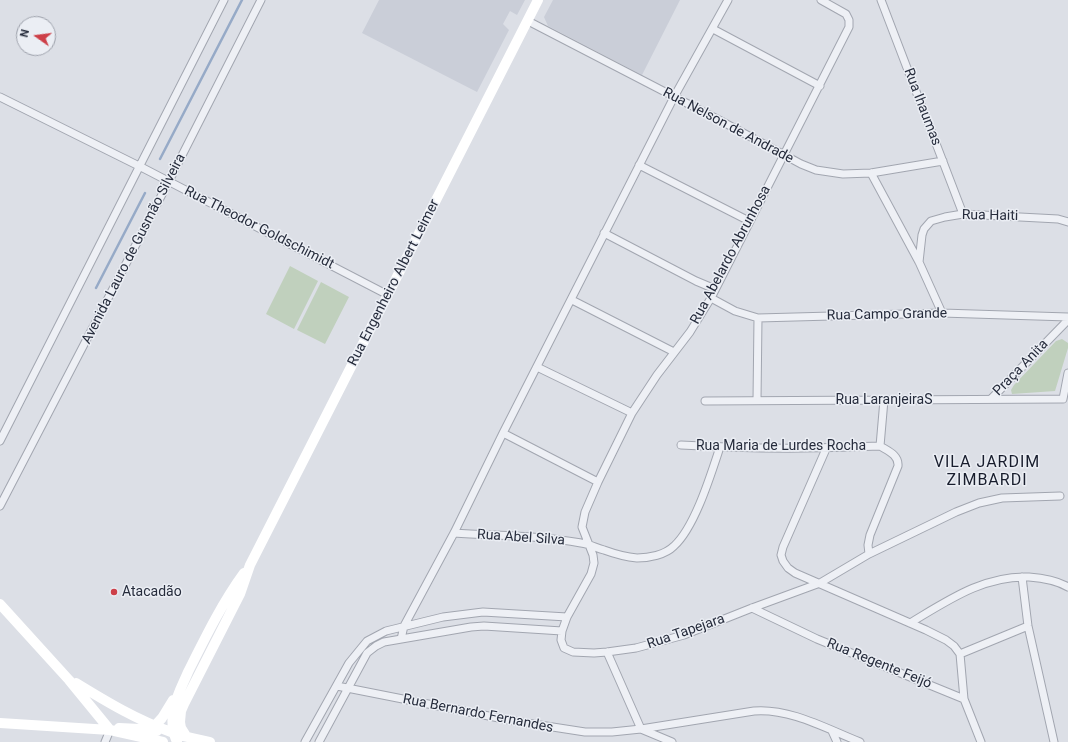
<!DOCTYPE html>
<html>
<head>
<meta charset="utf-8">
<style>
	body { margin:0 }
	#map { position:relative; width:1068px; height:742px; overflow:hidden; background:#dcdfe6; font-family:Roboto,sans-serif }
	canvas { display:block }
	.north { position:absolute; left:16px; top:16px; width:40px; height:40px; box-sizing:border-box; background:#ebeef4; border:1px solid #9ca0aa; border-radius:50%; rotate:284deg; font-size:11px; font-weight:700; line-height:16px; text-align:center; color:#262c3c }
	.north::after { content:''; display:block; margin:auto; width:14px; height:18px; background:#cd3f48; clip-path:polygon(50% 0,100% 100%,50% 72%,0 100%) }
</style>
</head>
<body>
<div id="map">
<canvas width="1068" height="742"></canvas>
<div class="north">N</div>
</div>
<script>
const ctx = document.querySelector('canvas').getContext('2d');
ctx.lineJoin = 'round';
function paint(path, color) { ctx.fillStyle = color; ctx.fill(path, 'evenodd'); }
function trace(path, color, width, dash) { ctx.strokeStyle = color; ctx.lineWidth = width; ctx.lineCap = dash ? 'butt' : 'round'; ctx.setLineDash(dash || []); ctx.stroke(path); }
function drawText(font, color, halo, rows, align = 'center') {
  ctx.font = font + ' Roboto,sans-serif'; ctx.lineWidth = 3; ctx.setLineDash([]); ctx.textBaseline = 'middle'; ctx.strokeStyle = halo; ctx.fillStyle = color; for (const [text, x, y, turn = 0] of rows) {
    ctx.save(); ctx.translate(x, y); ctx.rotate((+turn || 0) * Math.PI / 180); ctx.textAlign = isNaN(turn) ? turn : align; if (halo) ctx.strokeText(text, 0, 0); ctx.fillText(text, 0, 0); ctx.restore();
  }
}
paint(new Path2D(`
	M 379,0 L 525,0 L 517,15 L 510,11 L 503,24 L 509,30 L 477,92 L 362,33 Z
	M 553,0 L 680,0 L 642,75 L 548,26 L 544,17 Z`), '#caced8');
paint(new Path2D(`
	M 290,266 L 318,281 L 294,329 L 266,314 Z
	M 321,282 L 349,297 L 325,344 L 297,330 Z
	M 1062,339 L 1068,343 L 1068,348 L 1055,391 L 1012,394 L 1011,390 L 1014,385 L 1056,341 Z`), '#c0d0bd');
trace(new Path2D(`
	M 160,159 L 242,0
	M 96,288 L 145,193`), '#96aac7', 2.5);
const street = new Path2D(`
	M 821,0 L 846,14 L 849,20 L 849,27 L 711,298 L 690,332 L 657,375 L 632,413 L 598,482 L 585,512 L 582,527 L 593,555 L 594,563 L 591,574 L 567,617 L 562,631 L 561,640 L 564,648 L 573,652 L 594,653 L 607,652 L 636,648 L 684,635 L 752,608 L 820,583 L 869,554 L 956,512 L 979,503 L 1002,498 L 1060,496
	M 881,0 L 963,214
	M 528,21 L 723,122 L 801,164 L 816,170 L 843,174 L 871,173 L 943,161
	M 713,29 L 820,86
	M 0,97 L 141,167 L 388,295
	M 639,165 L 749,221
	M 871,173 L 919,262 L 942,313
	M 604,233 L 696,281 L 715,289
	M 919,262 L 922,235 L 924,229 L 931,221 L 945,217 L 963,214 L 1058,219 L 1068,222
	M 711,298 L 735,311 L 758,318 L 942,313 L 1068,317
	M 572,300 L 674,352
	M 537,367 L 632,413
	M 991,399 L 1068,320
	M 1063,399 L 1068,373
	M 757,400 L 758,318
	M 705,401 L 1063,399
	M 503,433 L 598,482
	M 0,441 L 224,0
	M 681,445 C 748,449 814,449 880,446
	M 880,446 L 884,400
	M 826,449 L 783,547 L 781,555 L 783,561 L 788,568 L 795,573 L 926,630 L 946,640 L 954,646 L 960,654 L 964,699 L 981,742
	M 0,506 L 169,181 L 261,0
	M 454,533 C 496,536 539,535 581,543 C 590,544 596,548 604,550 C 615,554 626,557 637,558 C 649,558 665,555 674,546 C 695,527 711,474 720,447
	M 869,554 L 868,545 L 870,535 L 898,466 C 899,455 888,451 880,446
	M 1022,577 L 1028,626 L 1054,742
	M 752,608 L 817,639 L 964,699
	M 910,623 C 947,601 984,575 1029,577 C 1043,578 1056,580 1068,587
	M 401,639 L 404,626 L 454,533 L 503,433 L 674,97 L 728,0
	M 607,652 L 641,729
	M 960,654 L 1028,626
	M 337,686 L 514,721 L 585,732 L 612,732 L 641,729 L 754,711 C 790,708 827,729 860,742
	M 641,729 L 672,742
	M 832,731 L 837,742
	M 105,742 L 110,730
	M 305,742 L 349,663 L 367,641 L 386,631 L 443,617 L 483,612 L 567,617
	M 319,742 L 367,653 L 376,646 L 384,642 L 471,627 L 484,626 L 562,631`);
trace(street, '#a2a6b0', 9);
trace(street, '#eef0f5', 7);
trace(new Path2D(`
	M 0,604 L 69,680 L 110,730
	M 76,683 C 107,702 137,720 171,732 C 184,737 197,739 210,742
	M 0,723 L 110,730 L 163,742
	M 119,728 L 140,729 L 157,731
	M 151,730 L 162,718 L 173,700
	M 186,736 L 181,728 L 180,722 L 181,711 L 184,704 L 240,594 L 250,565 L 538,0
	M 177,742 C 172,731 171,721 174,709 C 176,696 183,684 188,672 C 205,638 222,603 244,573`), '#fff', 10);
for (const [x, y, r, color] of [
	[114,592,4,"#cd3f48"]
]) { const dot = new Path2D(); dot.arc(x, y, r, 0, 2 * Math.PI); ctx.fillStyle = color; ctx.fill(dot); trace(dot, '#ebeef4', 1.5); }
drawText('14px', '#262c3c', '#ebeef4', [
	["Rua Ihaumas",922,107,69],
	["Rua Nelson de Andrade",728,126,28],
	["Rua Haiti",990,216,1],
	["Rua Theodor Goldschimidt",259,228,27],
	["Avenida Lauro de Gusmão Silveira",134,249,-63],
	["Rua Abelardo Abrunhosa",731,255,-62],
	["Rua Engenheiro Albert Leimer",394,283,-63],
	["Rua Campo Grande",887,315,-1],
	["Praça Anita",1021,368,-46],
	["Rua LaranjeiraS",884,400],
	["Rua Maria de Lurdes Rocha",781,446],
	["Rua Abel Silva",521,538,4],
	["Rua Tapejara",686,632,-19],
	["Rua Regente Feijó",879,664,22],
	["Rua Bernardo Fernandes",478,714,11]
]);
drawText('14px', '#262c3c', '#ebeef4', [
	["Atacadão",122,592]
], 'left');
ctx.letterSpacing = '1px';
drawText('16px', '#181d2d', '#ebeef4', [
	["VILA JARDIM",987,463],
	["ZIMBARDI",987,481]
]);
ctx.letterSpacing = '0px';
</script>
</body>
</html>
